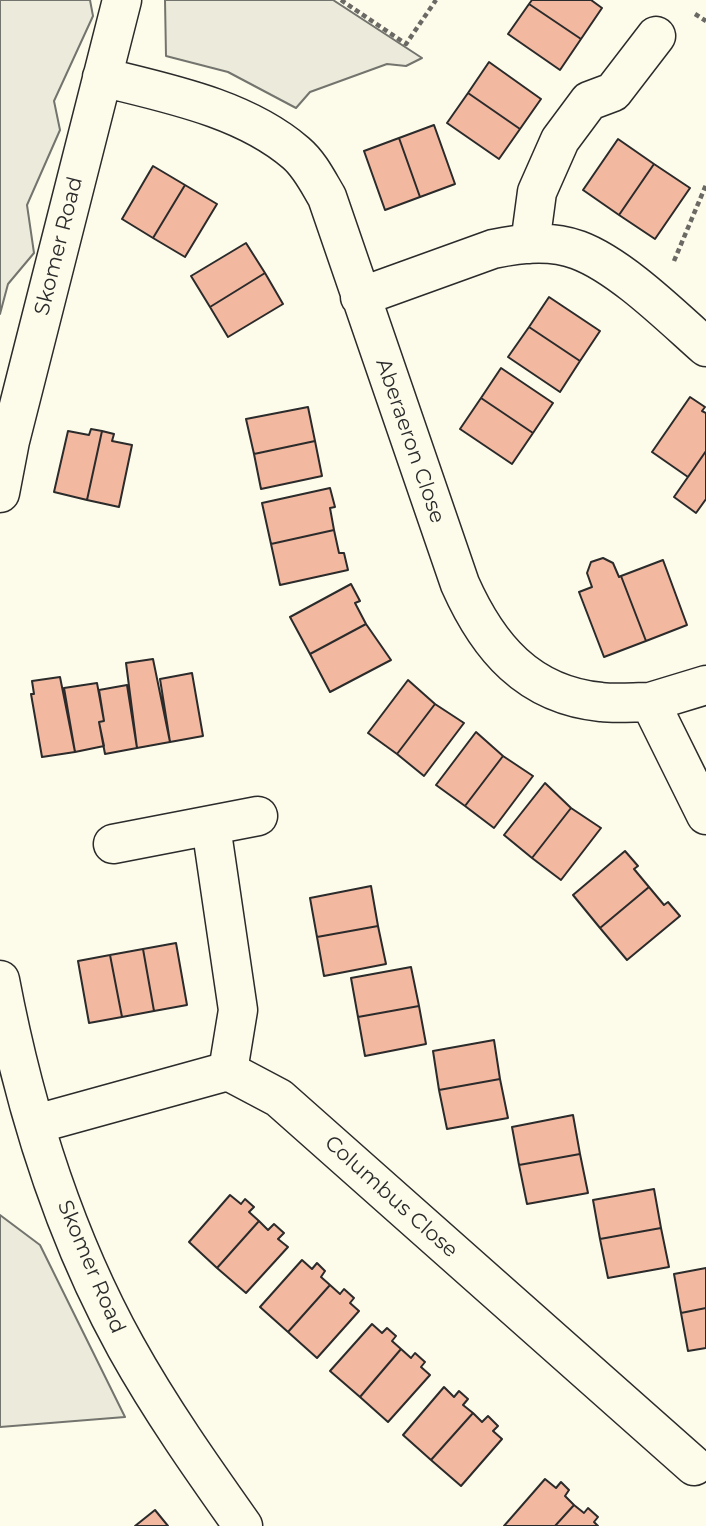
<!DOCTYPE html>
<html>
<head>
<meta charset="utf-8">
<style>
	body { margin:0 }
	canvas { display:block; background:#fdfbea }
</style>
</head>
<body>
<canvas width="706" height="1526"></canvas>
<script>
const ctx = document.querySelector('canvas').getContext('2d');
ctx.lineJoin = 'round';
function paint(path, color) { ctx.fillStyle = color; ctx.fill(path, 'evenodd'); }
function trace(path, color, width, dash) { ctx.strokeStyle = color; ctx.lineWidth = width; ctx.lineCap = dash ? 'butt' : 'round'; ctx.setLineDash(dash || []); ctx.stroke(path); }
function drawText(font, color, halo, rows, align = 'center') {
  ctx.font = font + ' Montserrat,sans-serif'; ctx.lineWidth = 5; ctx.setLineDash([]); ctx.textBaseline = 'middle'; ctx.strokeStyle = halo; ctx.fillStyle = color; for (const [text, x, y, turn = 0] of rows) {
    ctx.save(); ctx.translate(x, y); ctx.rotate((+turn || 0) * Math.PI / 180); ctx.textAlign = isNaN(turn) ? turn : align; if (halo) ctx.strokeText(text, 0, 0); ctx.fillText(text, 0, 0); ctx.restore();
  }
}
const green = new Path2D(`
	M 0,0 L 90,0 L 93,16 L 54,101 L 60,130 L 27,205 L 34,253 L 8,284 L 0,314 Z
	M 165,0 L 333,0 L 422,58 L 406,66 L 387,64 L 310,92 L 296,108 L 228,72 L 166,56 Z
	M 0,1215 L 40,1245 L 125,1417 L 0,1427 Z`);
paint(green, '#ecebdb');
trace(green, '#74746e', 2);
const building = new Path2D(`
	M 532,0 L 591,0 L 602,8 L 581,39 L 529,4 Z
	M 529,4 L 581,39 L 560,70 L 508,34 Z
	M 489,62 L 541,99 L 520,129 L 468,93 Z
	M 468,93 L 520,129 L 499,159 L 447,123 Z
	M 434,125 L 455,184 L 420,197 L 399,138 Z
	M 399,138 L 420,197 L 385,210 L 364,151 Z
	M 618,139 L 654,164 L 619,215 L 583,190 Z
	M 654,164 L 690,188 L 655,239 L 619,215 Z
	M 153,166 L 185,185 L 153,238 L 122,219 Z
	M 185,185 L 217,204 L 185,257 L 153,238 Z
	M 246,243 L 265,273 L 210,307 L 191,276 Z
	M 265,273 L 283,304 L 228,337 L 210,307 Z
	M 549,297 L 600,331 L 580,361 L 529,327 Z
	M 529,327 L 580,361 L 560,392 L 508,357 Z
	M 501,368 L 553,403 L 533,433 L 481,398 Z
	M 690,397 L 705,407 L 702,411 L 706,413 L 706,451 L 688,477 L 652,452 Z
	M 481,398 L 533,433 L 512,464 L 460,429 Z
	M 308,407 L 315,441 L 254,454 L 246,419 Z
	M 91,429 L 102,431 L 87,500 L 54,492 L 68,431 L 89,435 Z
	M 102,431 L 114,434 L 112,441 L 132,445 L 119,507 L 87,500 Z
	M 315,441 L 322,476 L 261,489 L 254,454 Z
	M 706,451 L 706,499 L 696,513 L 674,497 Z
	M 330,488 L 335,507 L 330,508 L 334,530 L 271,544 L 262,503 Z
	M 334,530 L 339,553 L 344,553 L 348,570 L 280,585 L 271,544 Z
	M 603,558 L 613,563 L 619,577 L 621,576 L 646,641 L 604,657 L 579,592 L 592,587 L 587,573 L 591,562 Z
	M 663,560 L 687,625 L 646,641 L 621,576 Z
	M 351,584 L 360,601 L 355,603 L 366,624 L 310,654 L 290,617 Z
	M 366,624 L 391,660 L 330,692 L 310,654 Z
	M 153,659 L 170,742 L 137,748 L 126,663 Z
	M 192,673 L 203,736 L 170,742 L 160,679 Z
	M 60,677 L 75,752 L 42,757 L 31,694 L 34,694 L 32,681 Z
	M 408,680 L 435,704 L 397,754 L 368,733 Z
	M 97,683 L 104,721 L 99,722 L 104,746 L 75,752 L 64,688 Z
	M 127,685 L 137,748 L 105,754 L 99,722 L 104,721 L 99,690 Z
	M 435,704 L 464,723 L 424,776 L 397,754 Z
	M 476,732 L 503,756 L 465,806 L 436,785 Z
	M 503,756 L 533,776 L 494,828 L 465,806 Z
	M 545,783 L 571,808 L 532,858 L 504,835 Z
	M 571,808 L 601,828 L 561,880 L 532,858 Z
	M 625,851 L 638,866 L 634,869 L 649,887 L 600,928 L 573,895 Z
	M 371,886 L 378,926 L 317,937 L 310,898 Z
	M 649,887 L 664,905 L 668,902 L 680,916 L 627,960 L 600,928 Z
	M 378,926 L 386,964 L 324,976 L 317,937 Z
	M 176,943 L 187,1005 L 154,1011 L 143,949 Z
	M 143,949 L 154,1011 L 122,1017 L 110,955 Z
	M 110,955 L 122,1017 L 89,1023 L 78,961 Z
	M 411,967 L 419,1006 L 358,1017 L 351,978 Z
	M 419,1006 L 426,1044 L 365,1056 L 358,1017 Z
	M 494,1040 L 500,1079 L 439,1090 L 433,1051 Z
	M 500,1079 L 508,1118 L 447,1129 L 439,1090 Z
	M 573,1115 L 580,1154 L 519,1165 L 512,1127 Z
	M 580,1154 L 588,1193 L 527,1204 L 519,1165 Z
	M 654,1189 L 661,1228 L 600,1239 L 593,1200 Z
	M 230,1195 L 241,1204 L 245,1199 L 254,1207 L 249,1212 L 259,1221 L 217,1268 L 189,1242 Z
	M 259,1221 L 268,1230 L 274,1224 L 284,1233 L 278,1239 L 288,1247 L 246,1293 L 217,1268 Z
	M 661,1228 L 669,1267 L 608,1278 L 600,1239 Z
	M 302,1260 L 312,1269 L 317,1263 L 325,1271 L 321,1277 L 330,1285 L 288,1332 L 260,1307 Z
	M 706,1268 L 706,1308 L 681,1313 L 674,1274 Z
	M 330,1285 L 340,1294 L 344,1289 L 354,1298 L 350,1303 L 359,1311 L 317,1358 L 288,1332 Z
	M 706,1308 L 706,1348 L 688,1351 L 681,1313 Z
	M 372,1324 L 382,1333 L 387,1328 L 396,1336 L 392,1341 L 401,1349 L 360,1397 L 330,1371 Z
	M 401,1349 L 411,1358 L 415,1353 L 425,1362 L 421,1367 L 430,1375 L 388,1422 L 360,1397 Z
	M 444,1387 L 454,1397 L 459,1391 L 468,1399 L 463,1405 L 473,1413 L 431,1460 L 403,1435 Z
	M 473,1413 L 482,1422 L 488,1416 L 498,1426 L 493,1431 L 502,1439 L 461,1486 L 431,1460 Z
	M 545,1479 L 556,1488 L 561,1482 L 569,1490 L 565,1496 L 574,1505 L 555,1526 L 504,1526 Z
	M 574,1505 L 584,1513 L 588,1508 L 598,1517 L 594,1522 L 598,1526 L 555,1526 Z
	M 155,1510 L 168,1526 L 135,1526 Z`);
paint(building, '#f2b8a0');
trace(building, '#2b2b2b', 2);
const minor = new Path2D(`
	M 102,77 C 166,93 244,108 296,153 C 310,165 318,182 327,197 L 460,584 C 488,647 528,695 601,702 C 617,704 634,702 650,702 L 706,815
	M 530,244 L 537,192 L 560,140 L 589,101 L 613,92 L 656,36
	M 360,297 L 493,249 C 520,243 552,240 578,250 C 621,266 672,317 706,347
	M 0,493 L 10,441 L 122,0
	M 650,702 L 706,685
	M 211,826 L 238,1010 L 228,1071
	M 113,844 L 258,816
	M 0,980 C 24,1106 64,1235 126,1347 C 161,1410 202,1468 243,1526
	M 36,1124 L 228,1071 L 279,1098 L 694,1466`);
trace(minor, '#2b2b2b', 41);
trace(new Path2D(`
	M 341,0 L 406,44 L 436,0
	M 695,14 L 706,21
	M 674,261 L 706,185`), '#6a6964', 4.5, [5, 3.5]);
trace(minor, '#fdfbea', 38);
drawText('21px', '#2b2b2b', '#fdfbea', [
	["Skomer Road",59,246,-76],
	["Aberaeron Close",410,441,71],
	["Columbus Close",391,1197,42],
	["Skomer Road",91,1267,67]
]);
</script>
</body>
</html>
